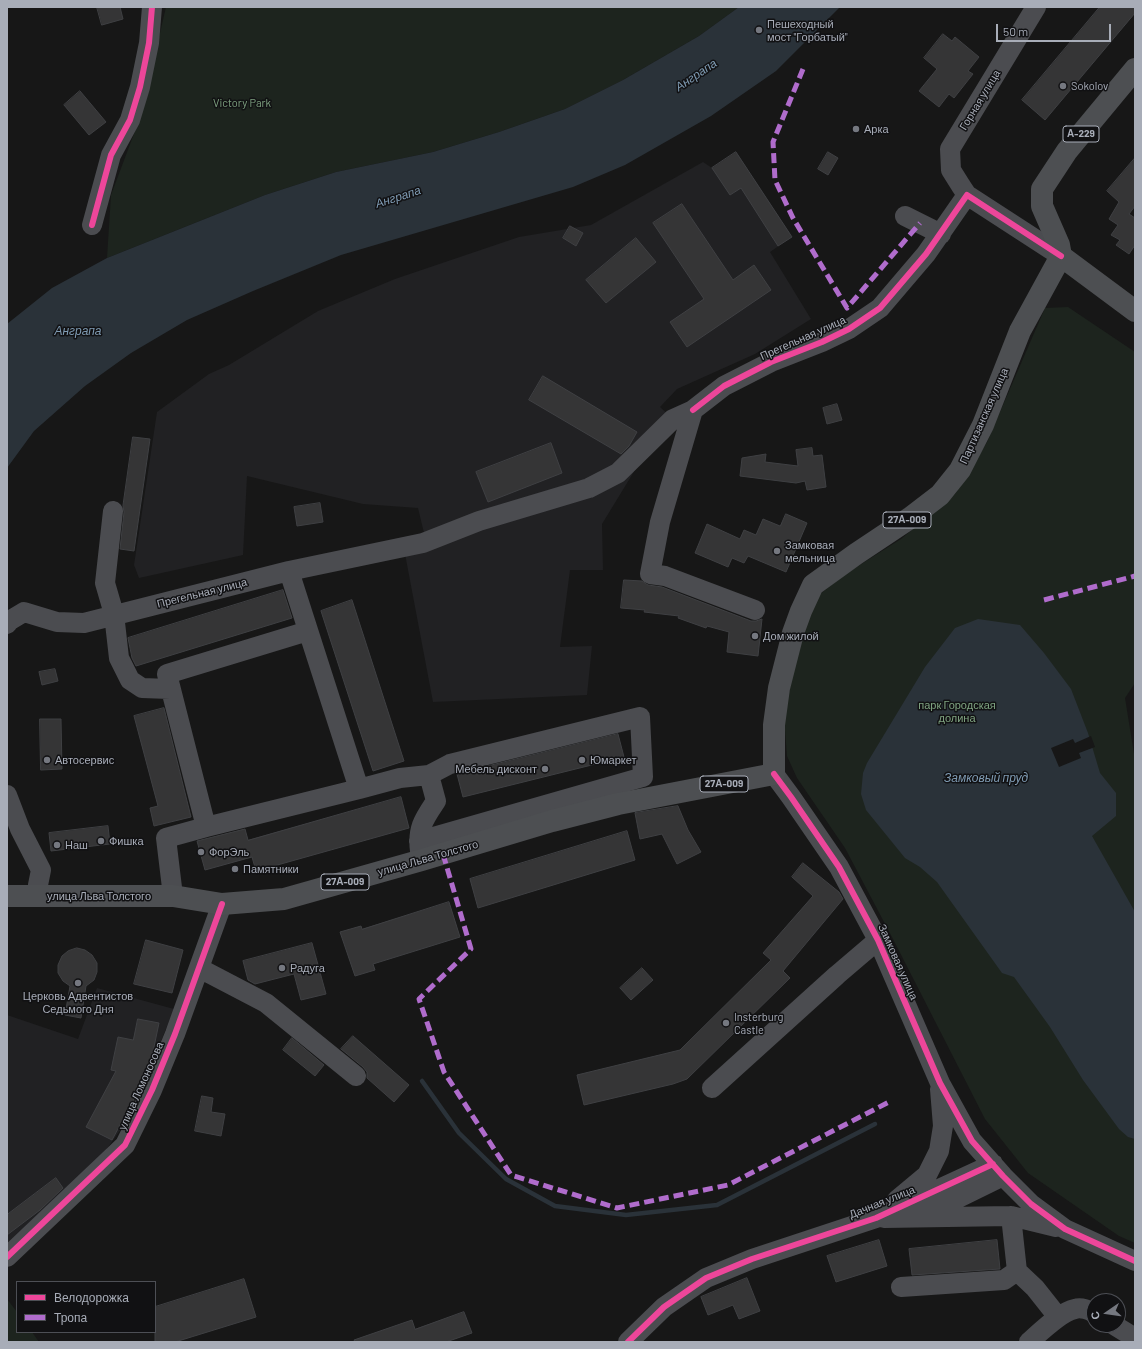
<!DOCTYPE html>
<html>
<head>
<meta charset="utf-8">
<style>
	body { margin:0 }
	#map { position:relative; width:1142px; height:1349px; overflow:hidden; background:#171717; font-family:Barlow,sans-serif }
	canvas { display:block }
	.frame { position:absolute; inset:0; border:8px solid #a8adb8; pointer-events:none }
	.legend { position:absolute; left:16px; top:1281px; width:140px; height:52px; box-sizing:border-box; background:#111113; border:1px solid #4d4f55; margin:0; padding:5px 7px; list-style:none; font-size:12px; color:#a8adb8 }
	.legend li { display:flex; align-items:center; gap:8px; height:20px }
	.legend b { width:20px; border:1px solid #4d4f55 }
	.north { position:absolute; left:1086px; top:1293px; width:40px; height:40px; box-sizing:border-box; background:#111113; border:1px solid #4d4f55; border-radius:50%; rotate:257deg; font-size:11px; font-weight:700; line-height:16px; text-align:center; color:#a8adb8 }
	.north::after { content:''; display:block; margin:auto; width:14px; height:18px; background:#757880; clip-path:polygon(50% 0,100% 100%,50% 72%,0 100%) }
	.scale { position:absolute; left:996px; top:24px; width:115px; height:18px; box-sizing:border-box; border:2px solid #a8adb8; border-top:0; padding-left:5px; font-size:12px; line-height:14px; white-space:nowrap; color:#a8adb8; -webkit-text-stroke:3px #111113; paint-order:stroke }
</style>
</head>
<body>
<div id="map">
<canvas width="1142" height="1349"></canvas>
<div class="frame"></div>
<ul class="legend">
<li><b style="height:5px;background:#ed469a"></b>Велодорожка</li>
<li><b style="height:5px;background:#b06ccc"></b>Тропа</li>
</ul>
<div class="north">С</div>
<div class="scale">50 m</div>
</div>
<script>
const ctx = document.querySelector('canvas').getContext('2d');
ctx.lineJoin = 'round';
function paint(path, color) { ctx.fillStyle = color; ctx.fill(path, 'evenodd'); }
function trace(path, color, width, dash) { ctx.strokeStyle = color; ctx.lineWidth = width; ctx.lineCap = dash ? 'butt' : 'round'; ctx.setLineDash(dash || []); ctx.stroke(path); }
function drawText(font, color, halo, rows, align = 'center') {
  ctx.font = font + ' Barlow,sans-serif'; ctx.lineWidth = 3; ctx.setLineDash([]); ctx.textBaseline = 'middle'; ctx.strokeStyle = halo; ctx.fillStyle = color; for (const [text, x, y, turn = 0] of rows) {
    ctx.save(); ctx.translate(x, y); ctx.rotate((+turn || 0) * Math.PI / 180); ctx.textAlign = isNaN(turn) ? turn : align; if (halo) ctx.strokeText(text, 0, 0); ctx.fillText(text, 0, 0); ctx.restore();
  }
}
paint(new Path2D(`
	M 736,152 L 792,237 L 770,252 L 811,319 L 755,354 L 677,389 L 660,407 L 673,419 L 635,470 L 602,524 L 603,570 L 570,570 L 560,647 L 592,646 L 587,695 L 433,702 L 402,538 L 424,533 L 418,508 L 363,504 L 247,476 L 243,555 L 139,578 L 134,565 L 157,412 L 209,374 L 229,365 L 318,311 L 395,279 L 519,237 L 591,225 L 703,162 L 712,168 Z
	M 97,988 L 174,1009 L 131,1115 L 106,1150 L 63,1192 L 7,1243 L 7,1015 L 78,1039 Z`), '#212123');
paint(new Path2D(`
	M 166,7 L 739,7 L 699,36 L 623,80 L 565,109 L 499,132 L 433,152 L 336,172 L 265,195 L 107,258 L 111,195 L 141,115 Z
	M 1068,307 L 1135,352 L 1135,683 L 1125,698 L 1135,760 L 1135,1243 L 1119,1236 L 1028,1173 L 985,1119 L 893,939 L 845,848 L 797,778 L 787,756 L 784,718 L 799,639 L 816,597 L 847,573 L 901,539 L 955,494 L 987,442 L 1045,308 Z
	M 7,1299 L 17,1312 L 17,1332 L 32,1332 L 39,1342 L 7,1342 Z`), '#1d241e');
paint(new Path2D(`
	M 739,7 L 840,7 L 776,71 L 711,116 L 625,165 L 573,187 L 341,255 L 253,291 L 187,320 L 131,353 L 85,386 L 34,431 L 7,468 L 7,324 L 52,288 L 107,258 L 265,195 L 336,172 L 433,152 L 499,132 L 565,109 L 623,80 L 699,36 Z
	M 978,619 L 1020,625 L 1044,653 L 1071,689 L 1088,733 L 1100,773 L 1116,793 L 1116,816 L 1092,836 L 1135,912 L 1135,1139 L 1128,1137 L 1119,1129 L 1083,1080 L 1050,1027 L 1014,977 L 1002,973 L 937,882 L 920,867 L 905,858 L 866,810 L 861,794 L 863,773 L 867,763 L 925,667 L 955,628 Z`), '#2a3239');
paint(new Path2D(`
	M 1091,736 L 1095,747 L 1079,753 L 1081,758 L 1059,767 L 1051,748 L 1073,739 L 1075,743 Z`), '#171717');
trace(new Path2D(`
	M 422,1081 L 459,1133 L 506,1179 L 555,1206 L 626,1215 L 717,1205 L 875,1124`), '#2a3239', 4.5);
const building = new Path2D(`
	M 97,7 L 120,7 L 123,19 L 102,25 Z
	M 1100,7 L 1135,7 L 1135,13 L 1045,120 L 1022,100 Z
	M 943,34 L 952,41 L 955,37 L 979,57 L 968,71 L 973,74 L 954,98 L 949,94 L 939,107 L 919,91 L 937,69 L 924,58 Z
	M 80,91 L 106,122 L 89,135 L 64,105 Z
	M 736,152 L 792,237 L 778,246 L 741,188 L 730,195 L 712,168 Z
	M 828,152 L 838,158 L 828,175 L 818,169 Z
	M 1135,158 L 1135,206 L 1129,214 L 1135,218 L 1135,245 L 1129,254 L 1116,245 L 1120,240 L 1111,235 L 1118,225 L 1109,219 L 1119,202 L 1107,191 Z
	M 682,204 L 733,280 L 754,265 L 771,290 L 687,347 L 670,322 L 704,299 L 653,223 Z
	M 570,226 L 583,233 L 576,246 L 563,238 Z
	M 636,238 L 656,262 L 606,303 L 586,280 Z
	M 543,376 L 637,432 L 629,446 L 621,454 L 529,400 Z
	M 837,404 L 842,420 L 827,424 L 823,408 Z
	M 133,437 L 150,439 L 134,551 L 120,549 L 124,512 L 123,506 Z
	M 551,443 L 562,473 L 488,502 L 476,472 Z
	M 812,448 L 813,456 L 822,455 L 826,487 L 807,490 L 805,481 L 796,483 L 740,476 L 742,458 L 766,454 L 765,462 L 798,466 L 796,450 Z
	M 320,503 L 323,522 L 297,526 L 294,507 Z
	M 786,514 L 807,523 L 786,572 L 748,556 L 744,563 L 732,558 L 728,567 L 695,553 L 707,524 L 740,539 L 744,530 L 756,535 L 763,519 L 780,526 Z
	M 624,580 L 642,581 L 648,585 L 662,587 L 751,621 L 756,621 L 762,619 L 758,656 L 727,652 L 729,632 L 707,626 L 706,628 L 678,618 L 679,616 L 644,612 L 645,610 L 621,608 Z
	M 283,590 L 292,618 L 136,666 L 132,658 L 128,638 Z
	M 352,600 L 404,761 L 373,771 L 321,611 Z
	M 55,669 L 58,681 L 42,685 L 39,672 Z
	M 164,708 L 191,817 L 154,826 L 150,808 L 158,806 L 134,716 Z
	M 40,719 L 61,719 L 62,769 L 41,770 Z
	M 618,734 L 624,757 L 463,797 L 457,774 Z
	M 401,797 L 409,828 L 256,871 L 252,857 L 205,870 L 197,841 L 245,829 L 248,840 Z
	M 678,806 L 688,830 L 701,852 L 677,864 L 662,834 L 640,839 L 635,813 Z
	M 108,826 L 110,844 L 51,851 L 49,833 Z
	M 627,831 L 635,860 L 478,908 L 470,879 Z
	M 803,863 L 839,892 L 843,899 L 783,971 L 790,978 L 687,1079 L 673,1084 L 584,1105 L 577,1075 L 680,1050 L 771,960 L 763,953 L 813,896 L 792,877 Z
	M 449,902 L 460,937 L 373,964 L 375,970 L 355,976 L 340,932 L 361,926 L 362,929 Z
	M 146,940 L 183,950 L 172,993 L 134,984 Z
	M 312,943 L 326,994 L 301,1000 L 294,974 L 255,984 L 248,980 L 243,961 Z
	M 77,948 L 85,950 L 92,955 L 97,963 L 97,972 L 94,980 L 86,986 L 81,1018 L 65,1015 L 70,986 L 63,981 L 58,973 L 58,965 L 62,956 L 68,951 Z
	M 642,968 L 653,980 L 631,1000 L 620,988 Z
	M 138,1019 L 159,1023 L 150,1066 L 143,1082 L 112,1140 L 86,1127 L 116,1071 L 111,1070 L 118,1037 L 133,1040 Z
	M 353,1036 L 409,1085 L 394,1102 L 367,1078 L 367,1072 L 363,1067 L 341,1049 Z
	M 292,1038 L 324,1065 L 315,1076 L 283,1050 Z
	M 202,1096 L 213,1098 L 211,1112 L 225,1114 L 221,1136 L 195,1131 Z
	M 56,1178 L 63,1188 L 40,1210 L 7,1235 L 7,1215 Z
	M 879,1240 L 887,1266 L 836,1282 L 827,1256 Z
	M 997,1240 L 1000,1269 L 912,1275 L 909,1249 Z
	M 747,1278 L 760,1311 L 739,1319 L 733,1305 L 708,1315 L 701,1297 Z
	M 244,1279 L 256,1317 L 175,1342 L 155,1342 L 155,1307 Z
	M 464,1312 L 472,1333 L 446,1342 L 355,1342 L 354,1340 L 412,1320 L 415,1329 Z`);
paint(building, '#353536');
trace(building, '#3f4043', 1);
trace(new Path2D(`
	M 1036,7 L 950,149 L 951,170 L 961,186 L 967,195 L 1061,256
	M 905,216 L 941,234
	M 92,225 L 111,155 L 130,120 L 140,87 L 149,43 L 152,7
	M 693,410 L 660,522 L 650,574 L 665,576 L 755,610
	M 113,511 L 105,583 L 114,614 L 119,658 L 130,680 L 142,688 L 170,689
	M 289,571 L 359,789 L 400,778 L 429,775 L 436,801 C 424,819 417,828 420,851
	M 7,624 L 9,621 L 24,612 L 57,622 L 84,623 L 289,571 L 423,543 L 479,521 L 589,488 L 618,473 L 673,419 L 693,410 L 724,386 L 771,362 L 822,342 L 849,329 L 880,308 L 926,254 L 967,195
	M 308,631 L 167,674 L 206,827 L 359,789
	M 774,774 L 791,797 L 839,867 L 878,940 L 940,1083 L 972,1141 L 1003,1176 L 1031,1204 L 1065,1229 L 1135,1261
	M 7,795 L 20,829 L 41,870 L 38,885 L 37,896
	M 419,841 L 643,777 L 640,717 L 450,764 L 429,775
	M 173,896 L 166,838 L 206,827
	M 199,968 L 266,1003 L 356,1076
	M 712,1088 L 837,975 L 878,940
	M 897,1200 L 927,1175 L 939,1151 L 943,1126 L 940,1089
	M 921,1208 L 948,1203 L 1003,1176
	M 1011,1216 L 1017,1271 L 1035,1288 L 1058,1317
	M 884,1218 L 1011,1216 L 1056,1227
	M 7,1257 L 125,1145 L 152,1090 L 175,1034 L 222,904
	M 901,1287 L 1004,1280 L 1017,1271
	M 1114,1325 L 1135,1338
	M 628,1342 L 664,1307 L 706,1278 L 752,1259 L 876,1218 L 993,1164
	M 1029,1342 C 1039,1333 1062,1311 1075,1309 C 1081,1307 1090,1310 1094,1313`), '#4b4c50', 20);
trace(new Path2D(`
	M 1135,69 L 1067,151 L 1042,189 L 1042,206 L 1059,245 L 1061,256 L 1135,311
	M 7,896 L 173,896 L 222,904 L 284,899 L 422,860 L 552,821 L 618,804 L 774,774 L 774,725 L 779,688 L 793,633 L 801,611 L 813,585 L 856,554 L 910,518 L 940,495 L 960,470 L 983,425 L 1020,331 L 1061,256`), '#4d4f52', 22);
trace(new Path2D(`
	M 803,69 L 773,142 L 775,180 L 793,218 L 847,308 L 920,223
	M 1044,600 L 1135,576
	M 443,854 L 471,949 L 419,999 L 444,1072 L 511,1175 L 617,1208 L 728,1185 L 889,1102`), '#b06ccc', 5, [10, 5]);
trace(new Path2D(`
	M 92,225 L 111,155 L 130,120 L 140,87 L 149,43 L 152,7
	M 693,410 L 724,386 L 771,362 L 822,342 L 849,329 L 880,308 L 926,254 L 967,195 L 1061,256
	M 774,774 L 791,797 L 839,867 L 878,940 L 940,1083 L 972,1141 L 1003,1176 L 1031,1204 L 1065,1229 L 1135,1261
	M 7,1257 L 125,1145 L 152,1090 L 175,1034 L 222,904
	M 628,1342 L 664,1307 L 706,1278 L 752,1259 L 876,1218 L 993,1164`), '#ed469a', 6);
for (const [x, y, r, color] of [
	[759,30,4,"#757880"],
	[1063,86,4,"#757880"],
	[856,129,4,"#757880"],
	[777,551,4,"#757880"],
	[755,636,4,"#757880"],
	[47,760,4,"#757880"],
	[582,760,4,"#757880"],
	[545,769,4,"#757880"],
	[101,841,4,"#757880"],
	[57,845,4,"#757880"],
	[201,852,4,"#757880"],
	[235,869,4,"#757880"],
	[282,968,4,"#757880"],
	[78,983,4,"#757880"],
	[726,1023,4,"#757880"]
]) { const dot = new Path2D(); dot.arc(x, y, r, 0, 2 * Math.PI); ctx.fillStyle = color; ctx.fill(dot); trace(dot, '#111113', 1.5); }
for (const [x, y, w] of [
	[1081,134,36],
	[907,520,48],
	[724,784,48],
	[345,882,48]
]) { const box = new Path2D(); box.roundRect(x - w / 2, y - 8, w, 16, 3); ctx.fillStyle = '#111113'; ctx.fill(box); trace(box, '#a8adb8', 1); }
drawText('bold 10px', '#a8adb8', null, [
	["А-229",1081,134],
	["27А-009",907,520],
	["27А-009",724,784],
	["27А-009",345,882]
]);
drawText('11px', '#a8adb8', '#111113', [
	["Пешеходный",767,24],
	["мост \"Горбатый\"",767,37],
	["Sokolov",1071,86],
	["Арка",864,129],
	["Замковая",785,545],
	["мельница",785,558],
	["Дом жилой",763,636],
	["Автосервис",55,760],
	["Юмаркет",590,760],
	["Мебель дисконт",537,769,"right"],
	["Фишка",109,841],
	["Наш",65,845],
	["ФорЭль",209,852],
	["Памятники",243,869],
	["Радуга",290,968],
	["Церковь Адвентистов",78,996,"center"],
	["Седьмого Дня",78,1009,"center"],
	["Insterburg",734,1017],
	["Castle",734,1030]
], 'left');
drawText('11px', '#a8adb8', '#111113', [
	["Горная улица",980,100,-59],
	["Прегельная улица",803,338,-24],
	["Партизанская улица",984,416,-66],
	["Прегельная улица",202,593,-14],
	["улица Льва Толстого",428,858,-16],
	["улица Льва Толстого",99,896],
	["Замковая улица",898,962,66],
	["улица Ломоносова",141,1086,-66],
	["Дачная улица",882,1202,-22]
]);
drawText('11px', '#7fa381', '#111113', [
	["Victory Park",242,103],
	["парк Городская",957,705],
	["долина",957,718]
]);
drawText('italic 12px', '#7f9bb3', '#111113', [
	["Анграпа",696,75,-34],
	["Анграпа",398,197,-18],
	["Анграпа",78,331],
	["Замковый пруд",986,778]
]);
</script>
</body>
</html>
